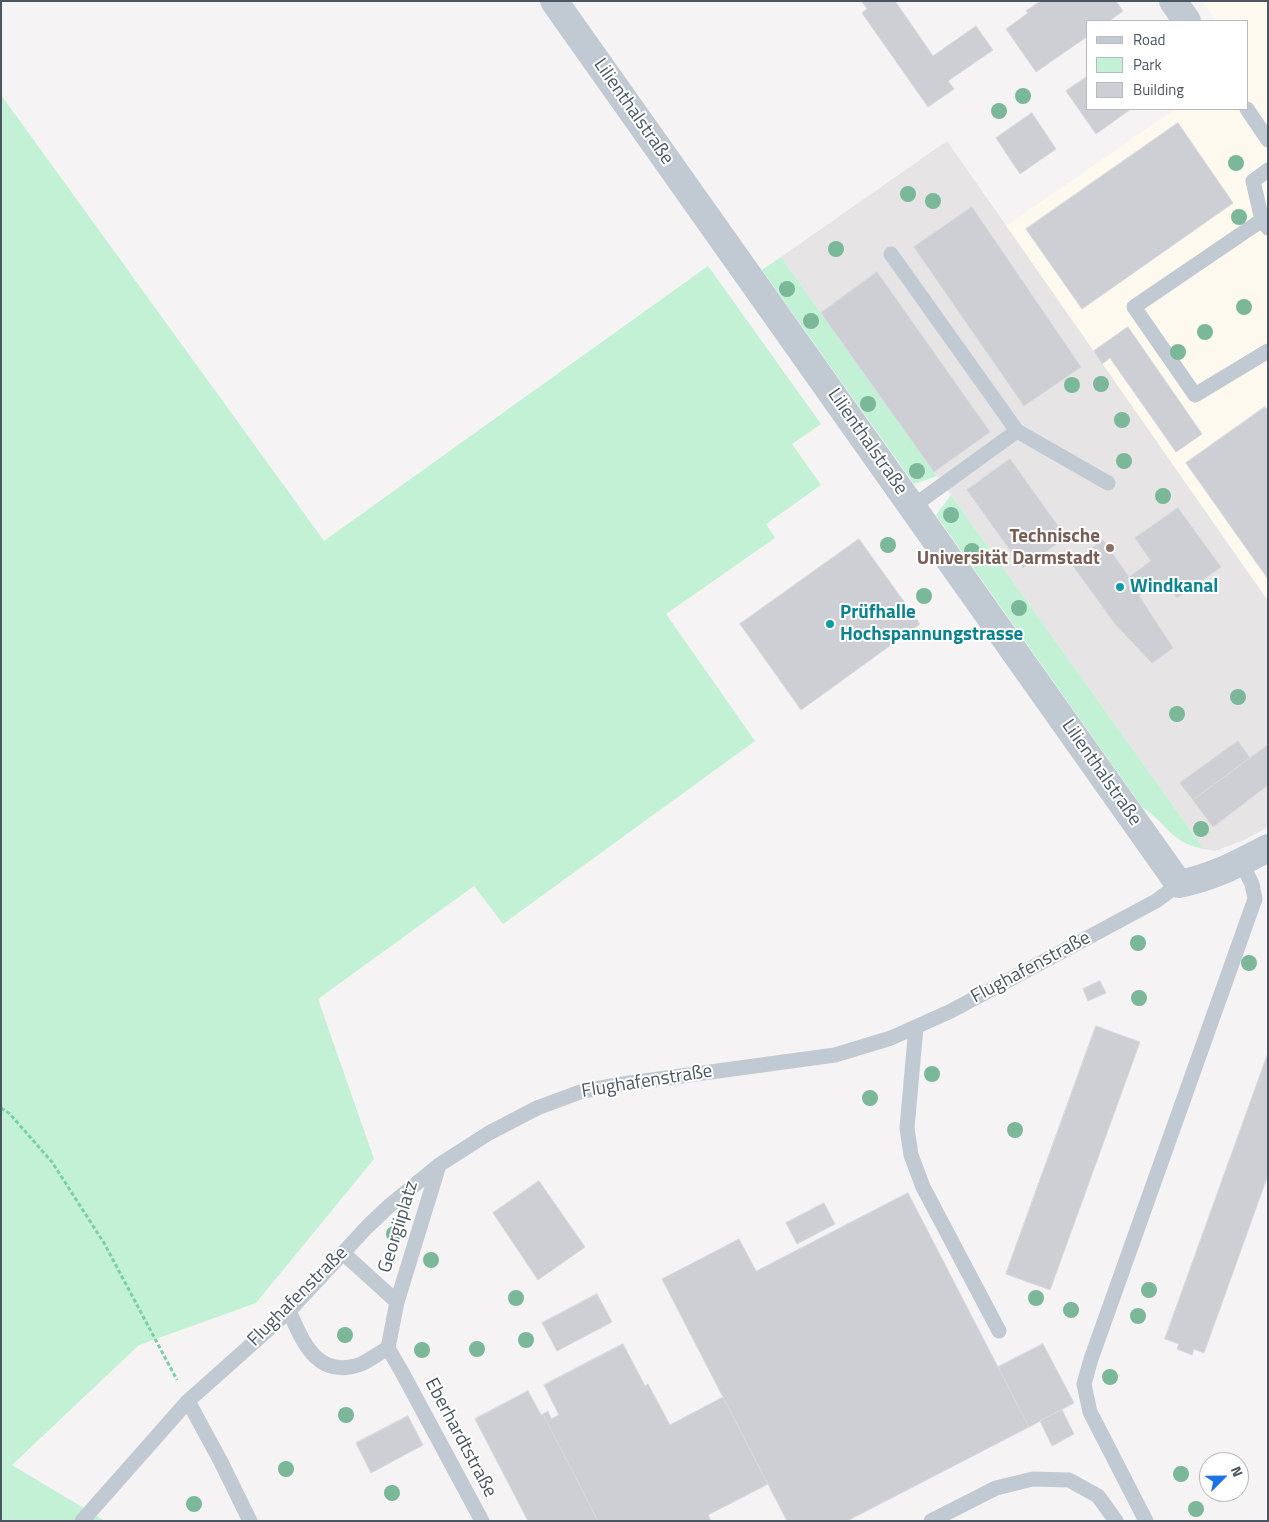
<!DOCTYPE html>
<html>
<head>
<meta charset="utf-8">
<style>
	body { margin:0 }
	#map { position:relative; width:1269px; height:1522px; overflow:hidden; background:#f5f3f3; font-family:"Titillium Web",sans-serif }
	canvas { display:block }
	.frame { position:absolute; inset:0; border:2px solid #4a5661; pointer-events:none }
	.legend { position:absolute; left:1086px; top:20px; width:162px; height:90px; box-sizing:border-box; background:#fff; border:1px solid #b7bbc0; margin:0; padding:6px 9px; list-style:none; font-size:15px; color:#4a5661 }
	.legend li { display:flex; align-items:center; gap:10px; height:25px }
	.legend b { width:25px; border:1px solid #b7bbc0 }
	.north { position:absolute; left:1199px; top:1452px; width:50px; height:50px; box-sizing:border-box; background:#fff; border:1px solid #b7bbc0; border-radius:50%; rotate:67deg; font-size:14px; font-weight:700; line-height:20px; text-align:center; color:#4a5661 }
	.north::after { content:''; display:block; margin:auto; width:18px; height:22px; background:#1a73e8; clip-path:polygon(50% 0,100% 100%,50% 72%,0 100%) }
</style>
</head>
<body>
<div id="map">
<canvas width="1269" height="1522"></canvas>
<div class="frame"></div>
<ul class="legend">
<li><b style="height:6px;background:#c1cad2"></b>Road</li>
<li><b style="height:14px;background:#c3f1d5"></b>Park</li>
<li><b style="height:14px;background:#cdcfd5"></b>Building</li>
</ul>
<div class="north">N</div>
</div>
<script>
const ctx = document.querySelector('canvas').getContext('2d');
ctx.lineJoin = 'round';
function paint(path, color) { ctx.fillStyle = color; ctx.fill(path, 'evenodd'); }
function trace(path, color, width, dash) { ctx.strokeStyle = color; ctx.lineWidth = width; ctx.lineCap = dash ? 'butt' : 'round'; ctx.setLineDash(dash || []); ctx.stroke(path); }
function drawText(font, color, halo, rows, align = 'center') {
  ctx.font = font + ' "Titillium Web",sans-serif'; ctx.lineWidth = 4; ctx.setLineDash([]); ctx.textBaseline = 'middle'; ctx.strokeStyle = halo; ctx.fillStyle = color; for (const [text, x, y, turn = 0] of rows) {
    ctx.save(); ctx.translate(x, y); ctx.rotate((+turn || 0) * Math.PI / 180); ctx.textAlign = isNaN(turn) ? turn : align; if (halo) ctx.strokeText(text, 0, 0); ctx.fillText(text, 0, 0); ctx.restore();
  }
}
paint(new Path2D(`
	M 1202,1 L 1268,1 L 1268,601 L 1006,226 L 1175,109 L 1248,109 L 1248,21 L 1216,21 Z`), '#fdf9ef');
paint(new Path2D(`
	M 947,141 L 1268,601 L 1268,827 L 1244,840 L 1215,851 L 1204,849 L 781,257 Z`), '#e6e4e5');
paint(new Path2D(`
	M 1,95 L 324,541 L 708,266 L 821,424 L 792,444 L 821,485 L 766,524 L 775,538 L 666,614 L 755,741 L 503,924 L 474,886 L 318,999 L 374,1159 L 256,1303 L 139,1345 L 12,1465 L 105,1521 L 1,1521 Z
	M 781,257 L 937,476 L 914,484 L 762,270 Z
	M 951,495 L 1204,849 C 1169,842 1168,824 1142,807 L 936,515 Z`), '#c3f1d5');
const building = new Path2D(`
	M 862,1 L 895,1 L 933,56 L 976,26 L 993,50 L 948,81 L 954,89 L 928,107 L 862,13 L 867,9 Z
	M 1041,1 L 1116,1 L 1123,11 L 1109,21 L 1088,21 L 1088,36 L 1036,72 L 1006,29 L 1028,13 L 1026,11 Z
	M 1088,76 L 1088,109 L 1131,109 L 1096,134 L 1066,91 Z
	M 1032,113 L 1056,149 L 1020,174 L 996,138 Z
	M 1178,123 L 1233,203 L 1082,309 L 1026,229 Z
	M 972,207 L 1081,367 L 1024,406 L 914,247 Z
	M 877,272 L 990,432 L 934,472 L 821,313 Z
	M 1128,327 L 1202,434 L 1176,452 L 1110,358 L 1102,364 L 1094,351 Z
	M 1265,407 L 1268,411 L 1268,579 L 1186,463 Z
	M 1010,459 L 1066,537 L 1023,568 L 967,490 Z
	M 1178,508 L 1221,567 L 1177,598 L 1163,579 L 1139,596 L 1173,648 L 1152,663 L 1115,624 L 1071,563 L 1103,540 L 1129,577 L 1151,561 L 1135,538 Z
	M 859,539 L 920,624 L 801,710 L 740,624 Z
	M 1238,741 L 1250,758 L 1193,800 L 1180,783 Z
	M 1268,745 L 1268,785 L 1213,827 L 1193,800 Z
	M 1100,981 L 1106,993 L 1088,1001 L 1083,989 Z
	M 1096,1026 L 1140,1042 L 1050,1290 L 1006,1274 Z
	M 1268,1053 L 1268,1175 L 1204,1353 L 1194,1349 L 1192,1355 L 1177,1349 L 1179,1344 L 1165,1339 Z
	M 539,1181 L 585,1247 L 538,1280 L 493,1213 Z
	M 908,1193 L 1029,1427 L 847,1521 L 787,1521 L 662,1279 L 739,1239 L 756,1271 Z
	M 824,1203 L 835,1224 L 797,1244 L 786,1223 Z
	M 597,1294 L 612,1322 L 557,1351 L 542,1323 Z
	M 623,1344 L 645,1386 L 648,1384 L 670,1425 L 723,1397 L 768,1484 L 708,1515 L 711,1521 L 598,1521 L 543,1414 L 548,1411 L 551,1419 L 559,1415 L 544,1385 Z
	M 1043,1344 L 1074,1403 L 1029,1427 L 998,1367 Z
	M 528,1391 L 541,1415 L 543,1414 L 598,1521 L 528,1521 L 475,1419 Z
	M 1062,1410 L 1074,1434 L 1052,1446 L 1040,1421 Z
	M 408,1416 L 423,1445 L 371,1473 L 356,1443 Z`);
paint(building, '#cdcfd5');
trace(building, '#d7d9de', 1);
trace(new Path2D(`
	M 1,1108 L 9,1113 L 52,1162 L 104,1243 L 177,1380`), '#7ad0a6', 3, [4, 2.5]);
trace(new Path2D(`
	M 1247,109 L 1268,140
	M 1262,220 L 1134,307 L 1195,395 L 1268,351
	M 1268,228 L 1262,220 L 1253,181 L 1268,170
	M 891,254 L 1017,431 L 1108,483
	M 912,507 L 1017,431
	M 916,1027 L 907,1128 L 911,1155 L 923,1187 L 999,1331
	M 439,1165 L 397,1302 L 388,1348 L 403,1374 L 482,1521
	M 343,1253 L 397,1302
	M 289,1311 C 303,1342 317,1380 361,1364 C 370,1360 379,1353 388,1348
	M 188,1401 L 221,1462 L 250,1521
	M 82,1521 L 188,1401 L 289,1311 L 367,1227 L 389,1206 L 439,1165 L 489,1133 L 537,1108 L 580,1092 L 615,1085 L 835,1055 L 891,1038 L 951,1011 L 1156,901 L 1179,884
	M 931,1521 L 996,1488 L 1033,1479 L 1069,1480 L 1098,1496 L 1116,1521
	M 1146,1521 L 1090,1412 L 1084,1384 L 1091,1359 L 1255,899 L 1252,884 L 1241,862`), '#c1cad2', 15);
trace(new Path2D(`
	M 554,1 L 1179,884 C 1214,877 1237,864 1268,848
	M 1173,1 L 1187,21`), '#c1cad2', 28);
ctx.fillStyle = '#7bb799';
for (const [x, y] of [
	[1023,96],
	[999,111],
	[1236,163],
	[908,194],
	[933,201],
	[1239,217],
	[836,249],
	[787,289],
	[1244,307],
	[811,321],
	[1205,332],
	[1178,352],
	[1101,384],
	[1072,385],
	[868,404],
	[1122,420],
	[1124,461],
	[917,471],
	[1163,496],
	[951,515],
	[888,545],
	[972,551],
	[924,596],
	[1019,608],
	[1238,697],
	[1177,714],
	[1201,829],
	[1138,943],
	[1249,963],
	[1139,998],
	[932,1074],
	[870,1098],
	[1015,1130],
	[394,1234],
	[431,1260],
	[1149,1290],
	[516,1298],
	[1036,1298],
	[1071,1310],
	[1138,1316],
	[345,1335],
	[526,1340],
	[477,1349],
	[422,1350],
	[1110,1377],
	[346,1415],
	[286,1469],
	[1181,1474],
	[392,1493],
	[194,1504],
	[1196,1509]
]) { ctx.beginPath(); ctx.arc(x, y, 8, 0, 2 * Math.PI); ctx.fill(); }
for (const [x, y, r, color] of [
	[1110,548,5,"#8d6e63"],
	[1120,587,5,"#0f9aa8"],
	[830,624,5,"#0f9aa8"]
]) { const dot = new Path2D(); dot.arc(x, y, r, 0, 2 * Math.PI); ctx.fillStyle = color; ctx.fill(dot); trace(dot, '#fff', 2); }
drawText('19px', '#4a5661', '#fff', [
	["Lilienthalstraße",633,112,55],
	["Lilienthalstraße",867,442,55],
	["Lilienthalstraße",1101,773,55],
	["Flughafenstraße",1031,968,-28],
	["Flughafenstraße",647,1082,-9],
	["Georgiiplatz",399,1227,-73],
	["Flughafenstraße",298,1297,-45],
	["Eberhardtstraße",460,1438,62]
]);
drawText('bold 19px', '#785e54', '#fff', [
	["Technische",1100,537],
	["Universität Darmstadt",1100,559]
], 'right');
drawText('bold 19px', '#0d838f', '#fff', [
	["Windkanal",1130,587],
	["Prüfhalle",840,613],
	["Hochspannungstrasse",840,635]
], 'left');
</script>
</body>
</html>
